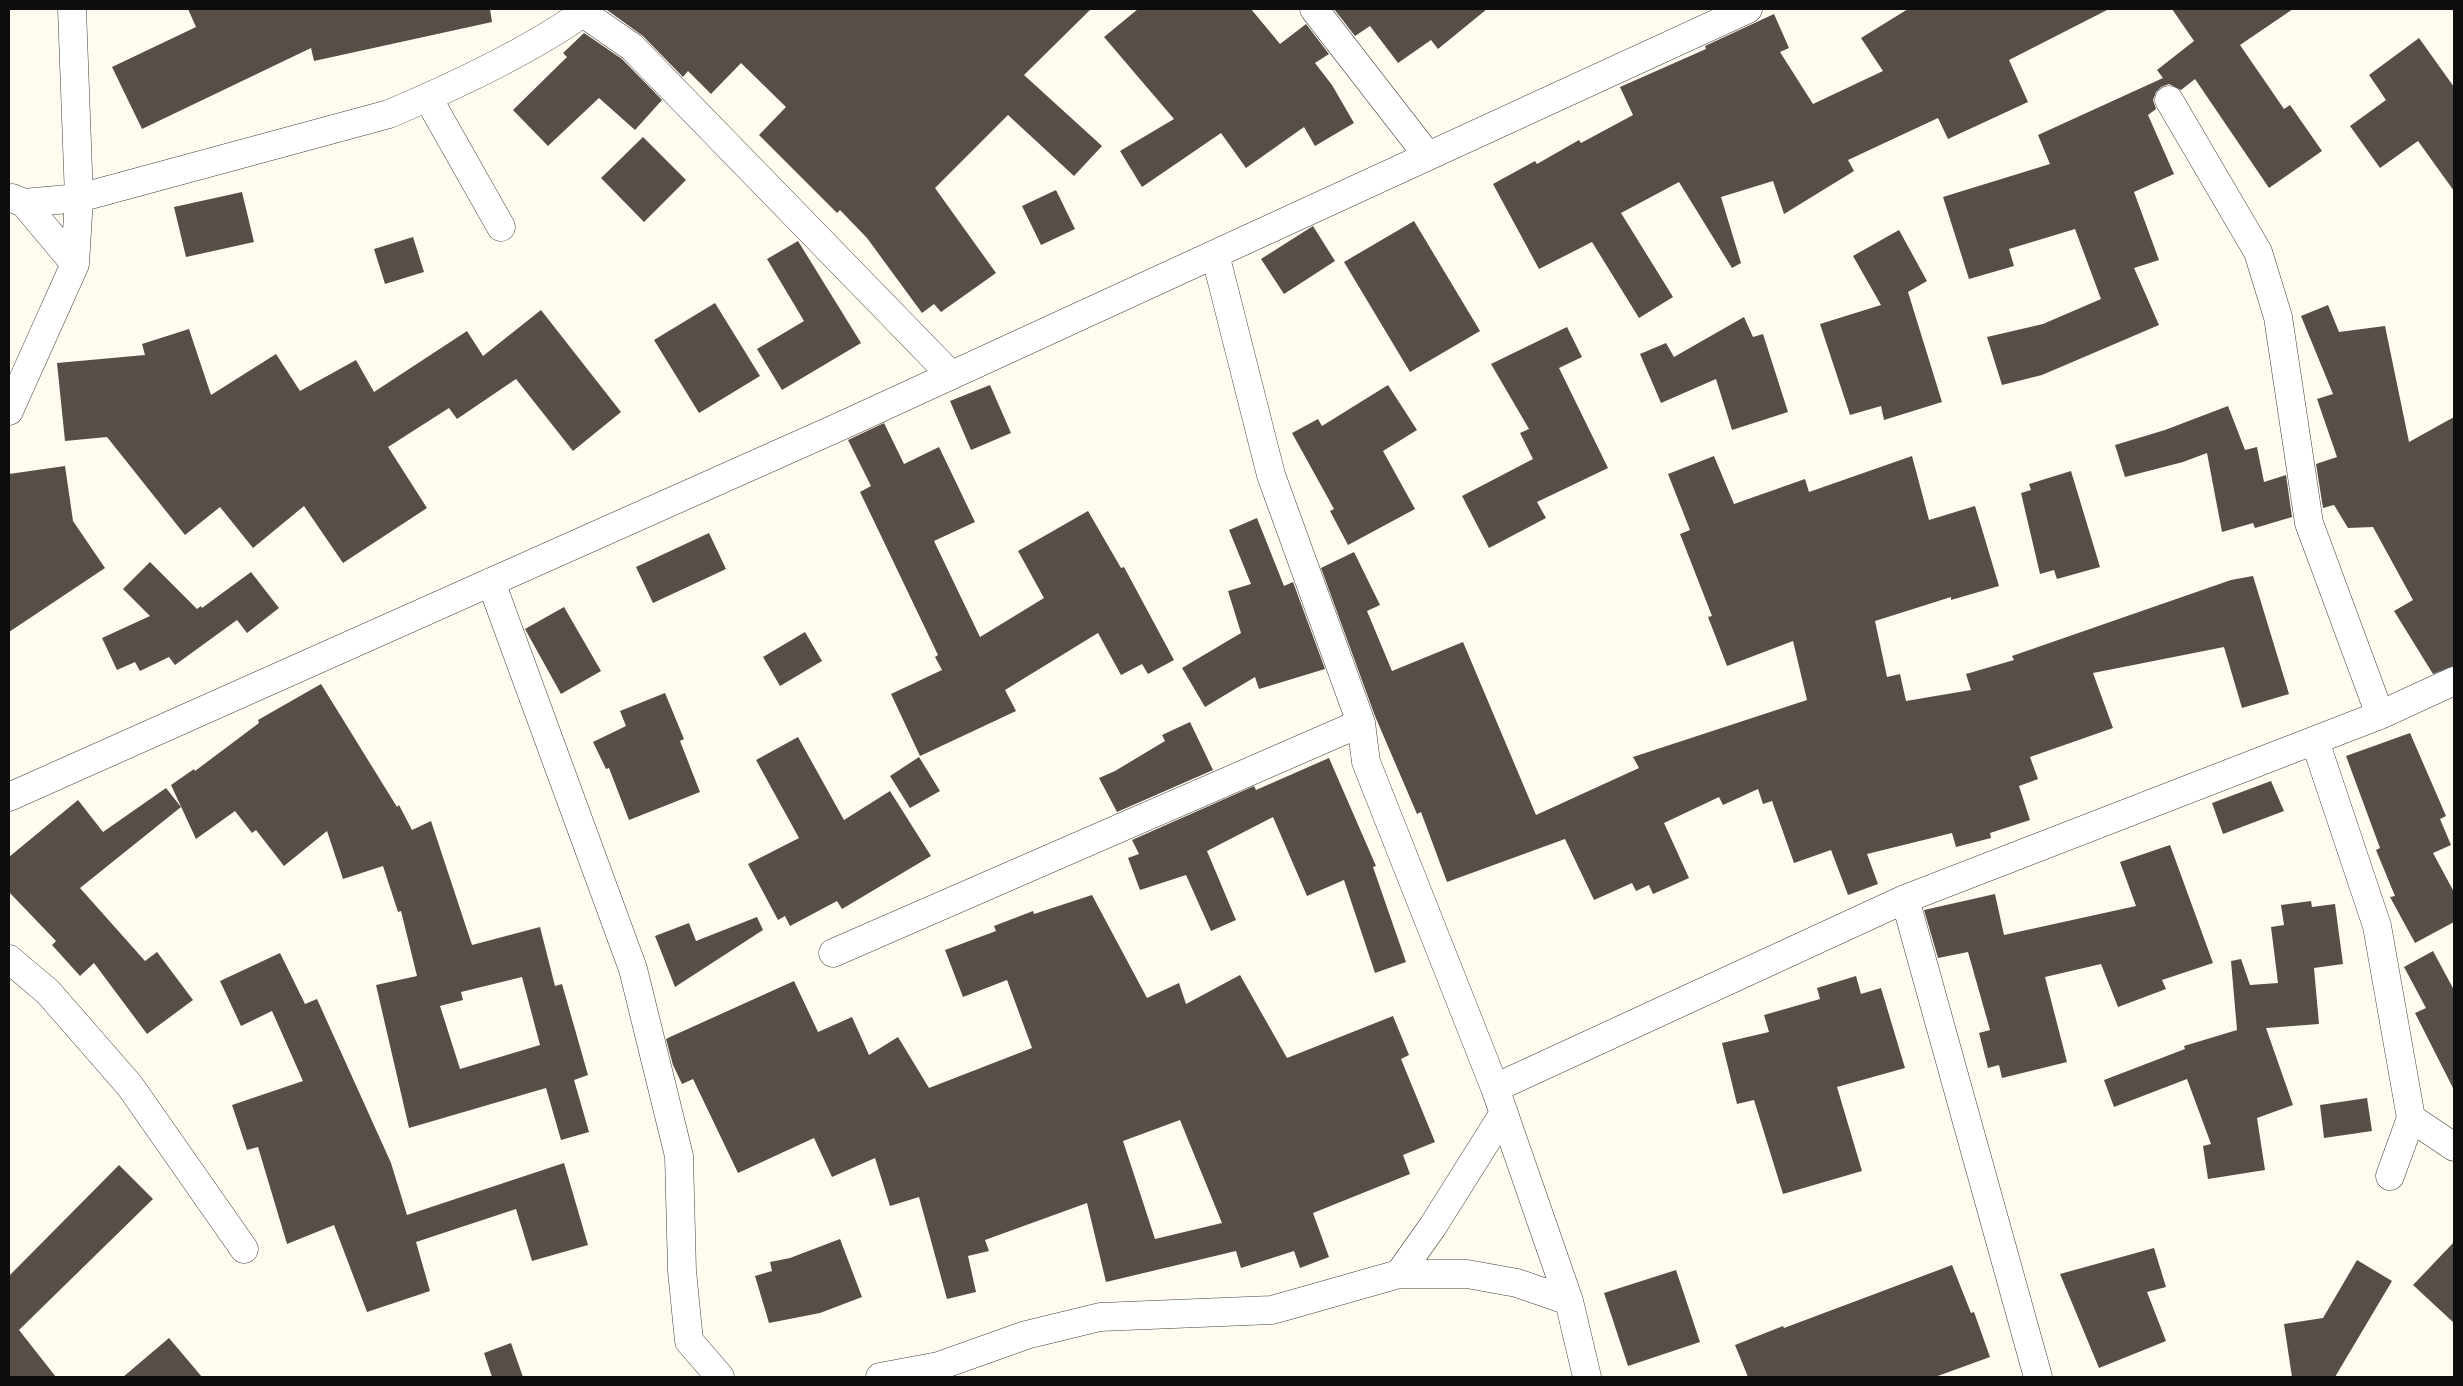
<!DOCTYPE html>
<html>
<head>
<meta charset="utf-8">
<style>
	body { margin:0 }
	#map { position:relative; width:2463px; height:1386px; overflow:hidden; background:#fffbee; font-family:Lora,serif }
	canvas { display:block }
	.frame { position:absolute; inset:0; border:10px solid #0d0d0d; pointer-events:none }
</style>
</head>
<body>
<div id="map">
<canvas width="2463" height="1386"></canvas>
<div class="frame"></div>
</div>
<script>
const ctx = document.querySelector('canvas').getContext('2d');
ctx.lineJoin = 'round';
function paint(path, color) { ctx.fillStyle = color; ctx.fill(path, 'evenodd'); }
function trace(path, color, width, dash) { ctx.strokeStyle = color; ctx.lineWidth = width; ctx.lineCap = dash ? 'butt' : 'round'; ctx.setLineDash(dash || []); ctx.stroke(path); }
paint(new Path2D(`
	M 188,9 L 490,9 L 492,22 L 314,61 L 311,48 L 142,129 L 112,67 L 196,27 Z
	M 609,9 L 1091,9 L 1024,75 L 1102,146 L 1074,176 L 1008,115 L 935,188 L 996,273 L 941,312 L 934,304 L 922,313 L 867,238 L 840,210 L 837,213 L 759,135 L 786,107 L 741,63 L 711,94 L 688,71 L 683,77 L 643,36 L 607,10 Z
	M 1138,9 L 1251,9 L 1280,44 L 1306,24 L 1329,54 L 1315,63 L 1332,85 L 1354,123 L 1315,146 L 1304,127 L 1246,168 L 1221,133 L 1142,187 L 1120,151 L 1174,119 L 1104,37 Z
	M 1334,9 L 1487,9 L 1438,49 L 1431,40 L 1398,63 L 1370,26 L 1355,36 Z
	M 1908,9 L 2109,9 L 2009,60 L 2028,102 L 1948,139 L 1938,118 L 1848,160 L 1854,171 L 1784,214 L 1773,181 L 1721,197 L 1741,263 L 1732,268 L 1679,182 L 1621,213 L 1673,297 L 1639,318 L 1592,242 L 1539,269 L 1493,184 L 1535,161 L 1537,164 L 1579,140 L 1581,143 L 1633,115 L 1620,87 L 1706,49 L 1705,46 L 1774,14 L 1789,48 L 1780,52 L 1813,104 L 1883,71 L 1861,38 Z
	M 2172,9 L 2293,9 L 2240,45 L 2284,109 L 2290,105 L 2322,151 L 2269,188 L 2195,79 L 2181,90 L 2169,84 L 2161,87 L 2156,92 L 2153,100 L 2156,109 L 2148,115 L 2174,174 L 2134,192 L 2159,260 L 2134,268 L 2159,325 L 2042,375 L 2002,385 L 1987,337 L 2043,324 L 2101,299 L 2075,229 L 2009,249 L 2014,266 L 1969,279 L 1943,197 L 2050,164 L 2038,135 L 2163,78 L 2157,70 L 2194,41 Z
	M 584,33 L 622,59 L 662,100 L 635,130 L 599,98 L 548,146 L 513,110 L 567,57 L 563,53 Z
	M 2419,38 L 2454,87 L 2454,191 L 2418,141 L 2380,168 L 2350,126 L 2386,100 L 2369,75 Z
	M 643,137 L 686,180 L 644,222 L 601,178 Z
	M 1056,190 L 1075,229 L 1041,245 L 1022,206 Z
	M 242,192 L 254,242 L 186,257 L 174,207 Z
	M 1414,221 L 1480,331 L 1410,372 L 1344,262 Z
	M 1313,226 L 1335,261 L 1284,294 L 1261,259 Z
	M 1899,230 L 1927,281 L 1908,292 L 1942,402 L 1884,420 L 1881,406 L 1850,415 L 1820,324 L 1881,305 L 1853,256 Z
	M 413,237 L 424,272 L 385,284 L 374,249 Z
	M 798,241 L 861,343 L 782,390 L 757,349 L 804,321 L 767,259 Z
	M 715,303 L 760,376 L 699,413 L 654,340 Z
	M 2328,305 L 2339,332 L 2385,326 L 2409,442 L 2454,417 L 2454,666 L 2433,674 L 2394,611 L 2413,600 L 2373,527 L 2348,528 L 2334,505 L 2323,508 L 2316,464 L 2337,457 L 2317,399 L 2333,394 L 2301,316 Z
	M 541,310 L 621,412 L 573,451 L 516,379 L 457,419 L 449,408 L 388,447 L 427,508 L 343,563 L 304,506 L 253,548 L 220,507 L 185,535 L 107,437 L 65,441 L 57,363 L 145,355 L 142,344 L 189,329 L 211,395 L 276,354 L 300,391 L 356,360 L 374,392 L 467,331 L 483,356 Z
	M 1744,317 L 1753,337 L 1763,334 L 1788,412 L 1732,430 L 1716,379 L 1661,403 L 1640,354 L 1666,343 L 1674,357 Z
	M 1567,327 L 1582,357 L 1559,368 L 1608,468 L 1537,502 L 1546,518 L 1489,548 L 1462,496 L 1533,459 L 1520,433 L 1529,429 L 1491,364 Z
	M 990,385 L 1011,433 L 971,450 L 950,401 Z
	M 1388,385 L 1417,430 L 1383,451 L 1415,509 L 1348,545 L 1330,511 L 1334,509 L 1292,433 L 1318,419 L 1322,426 Z
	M 2228,406 L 2245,450 L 2257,447 L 2264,482 L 2286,475 L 2292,517 L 2255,528 L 2253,523 L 2222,532 L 2207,453 L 2183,462 L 2125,477 L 2115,445 L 2165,430 Z
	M 884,423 L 904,464 L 939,447 L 975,522 L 934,541 L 980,637 L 1044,598 L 1018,551 L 1088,511 L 1121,568 L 1124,567 L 1174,660 L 1148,674 L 1142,664 L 1121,675 L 1098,633 L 1005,690 L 1016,711 L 920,756 L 891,694 L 942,670 L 935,657 L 938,655 L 860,492 L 871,486 L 848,440 Z
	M 1714,456 L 1734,504 L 1805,479 L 1809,492 L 1912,456 L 1929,520 L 1975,506 L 1999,586 L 1951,600 L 1951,597 L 1875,621 L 1887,677 L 1900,674 L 1906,701 L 1971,690 L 1966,674 L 2014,660 L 2012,656 L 2231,580 L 2253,576 L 2289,694 L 2242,708 L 2224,647 L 2093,673 L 2113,728 L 2030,757 L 2038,779 L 2019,786 L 2030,820 L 1990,833 L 1991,838 L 1956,847 L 1952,833 L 1867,854 L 1878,884 L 1848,895 L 1831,850 L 1794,863 L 1772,801 L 1763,804 L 1758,789 L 1723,805 L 1719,797 L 1664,823 L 1689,878 L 1653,894 L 1649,885 L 1636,891 L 1632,883 L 1594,900 L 1565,839 L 1447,882 L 1421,812 L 1417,814 L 1375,716 L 1321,568 L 1354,552 L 1380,605 L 1367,611 L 1392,671 L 1463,642 L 1536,815 L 1639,768 L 1633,757 L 1807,700 L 1793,641 L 1727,666 L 1708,617 L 1712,616 L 1680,534 L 1690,530 L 1668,474 Z
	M 65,466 L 73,521 L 105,568 L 9,632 L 9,474 Z
	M 2071,471 L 2100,567 L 2057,579 L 2054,570 L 2040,574 L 2021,493 L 2031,490 L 2029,484 Z
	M 1257,518 L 1284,586 L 1293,582 L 1325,669 L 1259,689 L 1255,677 L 1205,707 L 1182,668 L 1241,633 L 1228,591 L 1251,584 L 1229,530 Z
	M 709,533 L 726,569 L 653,603 L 636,567 Z
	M 150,562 L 197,609 L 201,606 L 202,608 L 251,572 L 279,608 L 247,633 L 237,620 L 175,665 L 169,657 L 140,671 L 135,662 L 117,670 L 102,638 L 150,616 L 123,589 Z
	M 564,607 L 601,671 L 561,694 L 525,629 Z
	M 805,632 L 822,661 L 780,686 L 763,657 Z
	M 321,684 L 397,807 L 399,805 L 412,830 L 431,821 L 472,945 L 540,927 L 555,986 L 562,984 L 588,1075 L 574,1080 L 589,1132 L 561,1140 L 546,1088 L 409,1128 L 376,985 L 417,976 L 401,911 L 398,912 L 383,866 L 343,879 L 327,831 L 284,866 L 256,830 L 252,833 L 235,811 L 196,839 L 171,785 L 194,769 L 195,771 L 259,723 L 258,720 ZM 522,977 L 540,1045 L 460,1069 L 440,1006 L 463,1000 L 461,992 Z
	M 665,693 L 684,739 L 680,741 L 700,792 L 629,820 L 609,768 L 606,769 L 593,742 L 626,726 L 620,711 Z
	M 1190,722 L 1213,770 L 1117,812 L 1099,778 L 1115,771 L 1165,741 L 1162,735 Z
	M 2410,733 L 2446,816 L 2440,819 L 2451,845 L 2433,853 L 2454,892 L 2454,922 L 2415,943 L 2390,897 L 2395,896 L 2376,850 L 2380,848 L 2346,756 Z
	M 798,737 L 844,820 L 890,791 L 931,856 L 842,909 L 837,901 L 790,926 L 785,916 L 778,920 L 748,864 L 799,838 L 756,760 Z
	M 919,757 L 940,791 L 910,808 L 890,776 Z
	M 1329,758 L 1376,866 L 1373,867 L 1406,962 L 1375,973 L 1344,880 L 1307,896 L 1273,817 L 1207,851 L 1236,920 L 1211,931 L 1186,875 L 1140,890 L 1128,858 L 1139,854 L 1132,840 L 1254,786 L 1256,790 Z
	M 2271,781 L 2284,811 L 2223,834 L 2212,803 Z
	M 166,788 L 181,807 L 80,888 L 145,961 L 157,952 L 193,1000 L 147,1034 L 94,963 L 80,976 L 52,945 L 56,941 L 9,892 L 9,857 L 78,800 L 103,832 Z
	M 2170,845 L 2213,963 L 2162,980 L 2166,989 L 2118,1007 L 2101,964 L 2045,977 L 2067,1062 L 2002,1078 L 1999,1065 L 1988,1068 L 1979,1033 L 1990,1030 L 1968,952 L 1938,958 L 1924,910 L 1995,894 L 2004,935 L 2136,906 L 2120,862 Z
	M 1092,895 L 1147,998 L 1179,983 L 1186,1004 L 1240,975 L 1287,1058 L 1393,1016 L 1409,1055 L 1401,1059 L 1435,1142 L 1403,1155 L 1410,1174 L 1313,1213 L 1329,1257 L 1300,1268 L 1294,1251 L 1241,1268 L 1236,1251 L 1106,1282 L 1087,1203 L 985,1240 L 989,1251 L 968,1256 L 976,1292 L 947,1299 L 919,1197 L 890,1206 L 875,1158 L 832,1177 L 814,1138 L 738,1173 L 693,1079 L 682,1084 L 673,1065 L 666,1039 L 670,1037 L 794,981 L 818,1032 L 852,1017 L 869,1055 L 898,1037 L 929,1088 L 1032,1048 L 1007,980 L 963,997 L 945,950 L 996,931 L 994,926 L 1033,911 L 1034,914 ZM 1180,1120 L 1222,1223 L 1155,1239 L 1123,1141 Z
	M 2311,901 L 2312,907 L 2335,904 L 2343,964 L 2314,968 L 2319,1024 L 2266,1028 L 2293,1105 L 2257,1118 L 2265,1170 L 2208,1179 L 2203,1146 L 2211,1144 L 2187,1079 L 2114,1107 L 2104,1080 L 2185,1049 L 2184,1046 L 2237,1030 L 2231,961 L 2241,959 L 2250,985 L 2278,983 L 2271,927 L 2284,925 L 2281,905 Z
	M 757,917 L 763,930 L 675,987 L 655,936 L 689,923 L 696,941 Z
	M 2433,951 L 2454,990 L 2454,1090 L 2415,1013 L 2426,1008 L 2404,967 Z
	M 280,953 L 305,1004 L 317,999 L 391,1163 L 407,1215 L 564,1163 L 588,1245 L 532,1261 L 516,1209 L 416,1242 L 430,1291 L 367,1312 L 334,1225 L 287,1244 L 258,1147 L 247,1150 L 232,1105 L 303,1081 L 272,1011 L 241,1026 L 220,981 Z
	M 1856,976 L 1861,994 L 1881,988 L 1905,1068 L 1837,1087 L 1862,1171 L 1783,1194 L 1754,1100 L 1737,1104 L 1722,1043 L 1769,1032 L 1764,1015 L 1820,999 L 1817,988 Z
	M 2367,1098 L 2372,1131 L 2324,1138 L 2320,1105 Z
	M 119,1165 L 153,1199 L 19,1330 L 56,1377 L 9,1377 L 9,1276 Z
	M 840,1239 L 862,1297 L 820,1313 L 769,1323 L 755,1276 L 772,1271 L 770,1262 L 790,1258 Z
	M 2454,1242 L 2454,1323 L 2413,1285 Z
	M 2154,1248 L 2166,1287 L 2147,1292 L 2166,1341 L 2099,1368 L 2060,1274 Z
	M 2357,1260 L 2392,1281 L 2335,1377 L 2292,1377 L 2284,1324 L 2323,1318 Z
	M 1952,1265 L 1971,1313 L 1974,1312 L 1990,1357 L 1935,1377 L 1748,1377 L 1735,1345 L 1783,1326 L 1784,1328 Z
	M 1676,1270 L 1700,1342 L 1628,1366 L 1604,1293 Z
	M 169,1338 L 202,1377 L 123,1377 Z
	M 511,1343 L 523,1377 L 492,1377 L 484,1353 Z`), '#574e48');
const street = new Path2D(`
	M 1314,9 L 1428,156
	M 428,98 L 501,227
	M 2169,100 L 2258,252 L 2278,317 L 2309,523 L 2380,715
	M 12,198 L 24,203 L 75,264
	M 24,203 L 79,198 L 389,114 C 453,87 526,53 583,13 L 632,47 L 951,375
	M 1215,254 L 1271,475 L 1361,723 L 1366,762 L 1495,1088 L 1569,1301 L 1587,1377
	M 9,411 L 75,264 L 79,198 L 72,9
	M 491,582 L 633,969 L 679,1156 L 682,1271 L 689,1341 L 720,1377
	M 2315,741 L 2377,926 L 2411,1118 L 2390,1176
	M 9,797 L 841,426 L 1748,9
	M 1905,899 L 2038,1377
	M 833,953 L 1361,723
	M 9,959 L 48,992 L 130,1086 L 244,1249
	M 1495,1088 L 1905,899 L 2380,715 L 2454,681
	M 2411,1118 L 2454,1147
	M 1399,1274 L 1433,1226 L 1504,1113
	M 880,1377 L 939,1366 L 1026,1335 L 1100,1317 L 1272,1310 L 1399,1274 L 1467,1274 L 1517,1283 L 1569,1301`);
trace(street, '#404040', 29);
trace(street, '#fff', 28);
</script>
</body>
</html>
